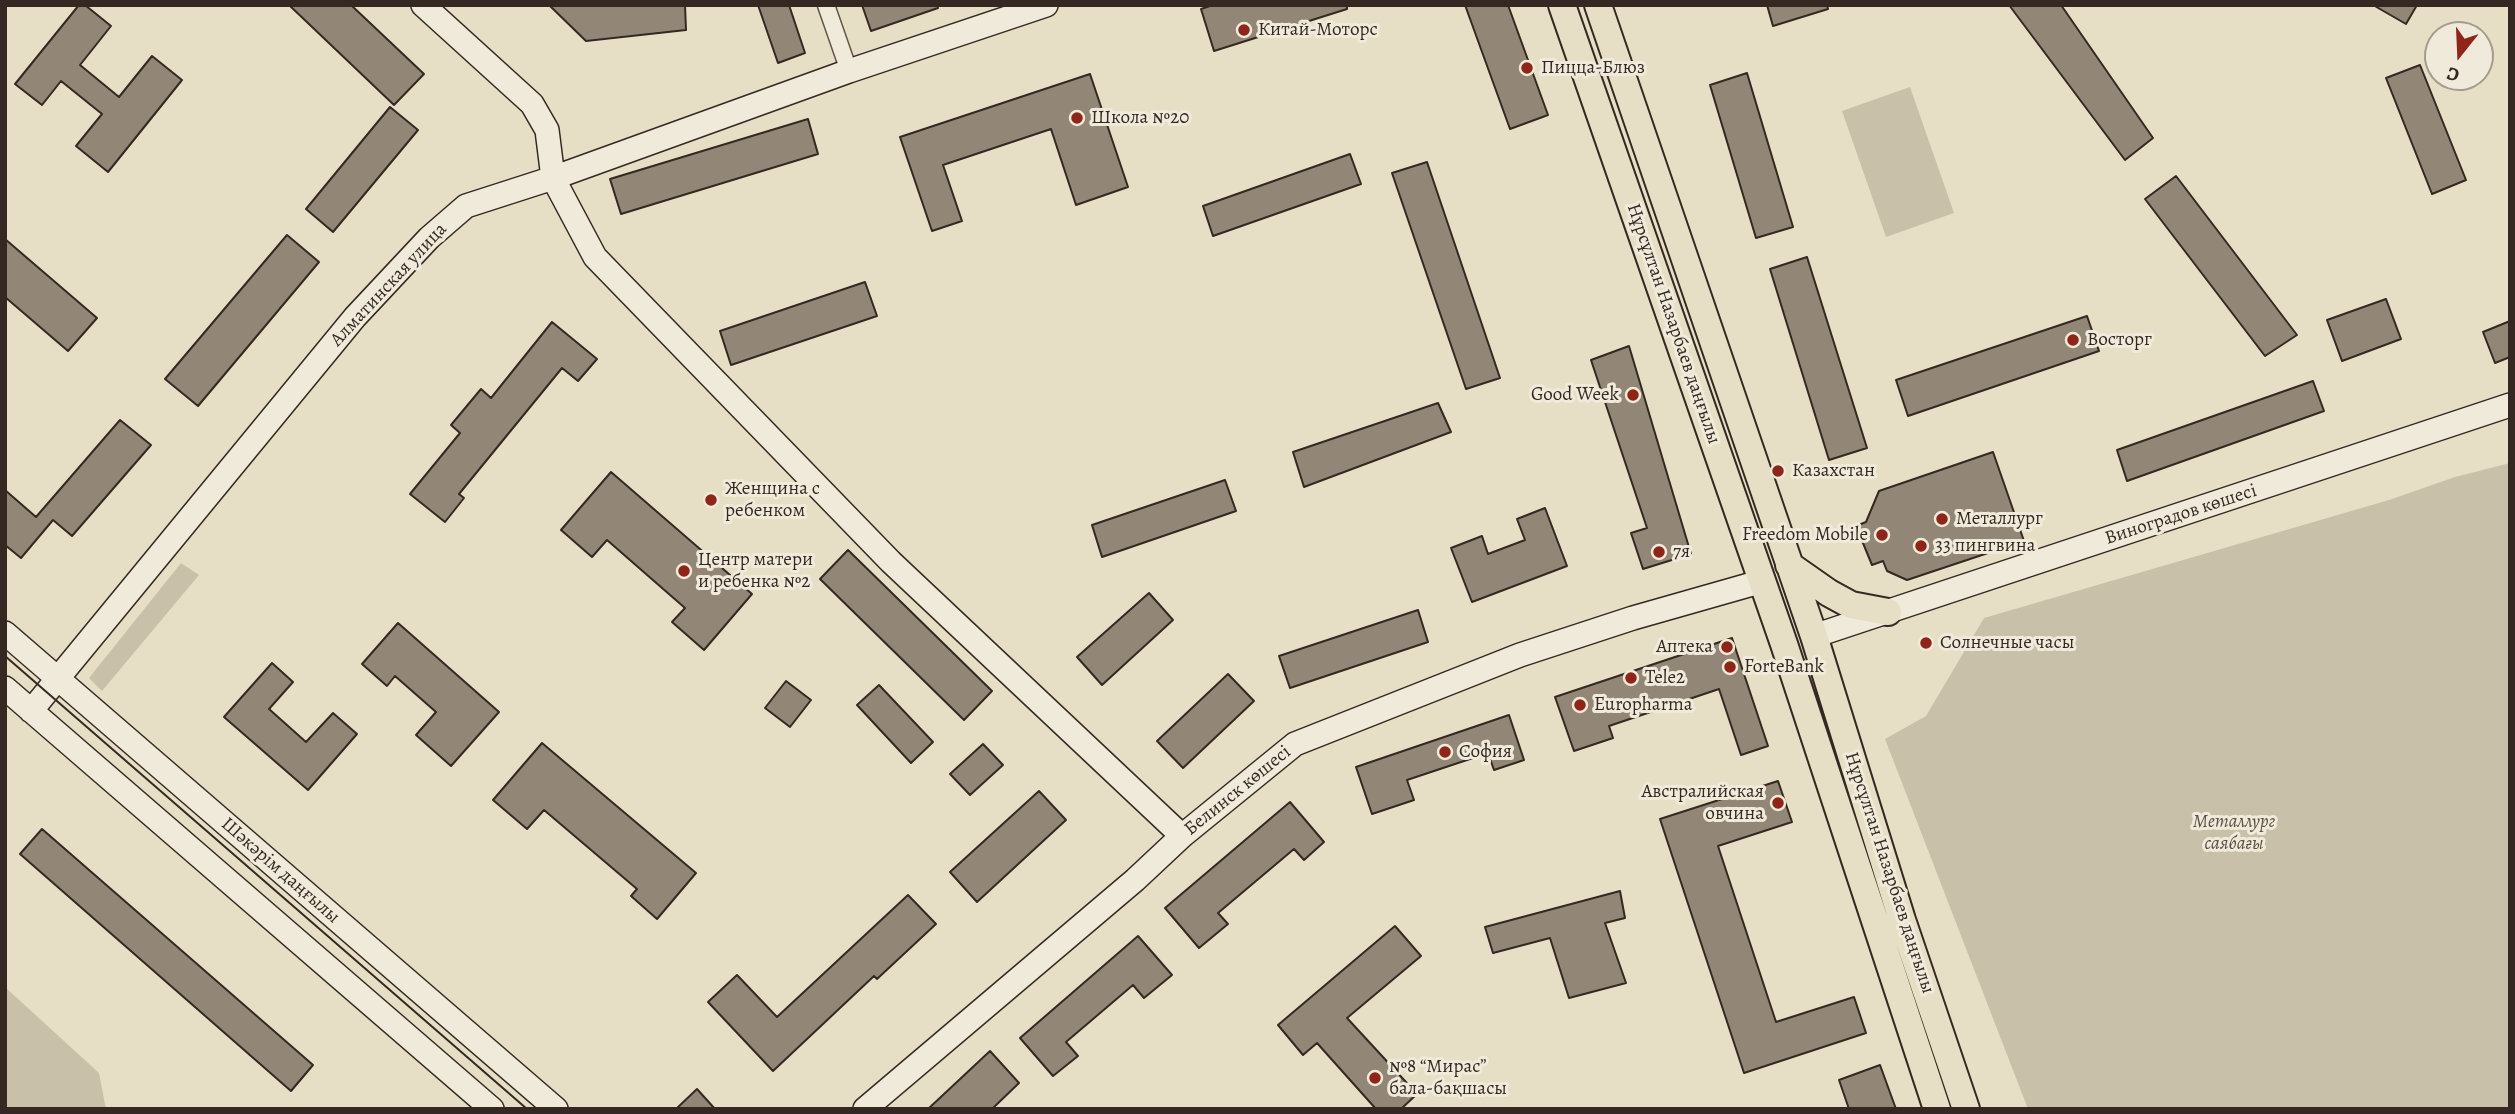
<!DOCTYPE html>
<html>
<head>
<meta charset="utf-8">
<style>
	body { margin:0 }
	#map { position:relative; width:2515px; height:1114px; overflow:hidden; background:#e7dfc5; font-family:Alegreya,serif }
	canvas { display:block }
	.frame { position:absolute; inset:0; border:7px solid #352822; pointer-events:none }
	.north { position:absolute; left:2424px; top:21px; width:70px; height:70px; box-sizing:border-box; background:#efead9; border:2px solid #a59c90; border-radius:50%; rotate:198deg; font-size:19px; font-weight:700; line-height:28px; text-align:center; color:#352822 }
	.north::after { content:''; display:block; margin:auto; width:24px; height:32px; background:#8f2418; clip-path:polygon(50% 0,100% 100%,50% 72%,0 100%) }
</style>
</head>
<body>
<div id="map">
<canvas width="2515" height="1114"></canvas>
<div class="frame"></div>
<div class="north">С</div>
</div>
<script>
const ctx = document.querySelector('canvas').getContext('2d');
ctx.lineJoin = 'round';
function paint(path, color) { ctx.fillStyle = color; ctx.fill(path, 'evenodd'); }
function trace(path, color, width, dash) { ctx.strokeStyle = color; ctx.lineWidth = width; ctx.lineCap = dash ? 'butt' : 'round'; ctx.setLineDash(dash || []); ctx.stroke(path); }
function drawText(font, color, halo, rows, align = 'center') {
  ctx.font = font + ' Alegreya,serif'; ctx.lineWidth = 6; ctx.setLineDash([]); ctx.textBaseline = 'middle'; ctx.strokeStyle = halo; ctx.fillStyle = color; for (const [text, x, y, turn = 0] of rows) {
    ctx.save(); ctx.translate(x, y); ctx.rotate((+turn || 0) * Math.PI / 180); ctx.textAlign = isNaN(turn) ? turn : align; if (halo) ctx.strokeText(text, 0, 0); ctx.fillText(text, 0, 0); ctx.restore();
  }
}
paint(new Path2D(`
	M 1910,87 L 1954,213 L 1886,237 L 1842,111 Z
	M 2510,463 L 2510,1109 L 2028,1109 L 1885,739 L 1926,716 L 1984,618 L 2389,500 L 2455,477 Z
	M 181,563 L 199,575 L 102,691 L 89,678 Z
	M 5,987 L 99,1073 L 106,1109 L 5,1109 Z`), '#c9c0a9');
const building = new Path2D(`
	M 79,5 L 85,5 L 111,26 L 80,65 L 119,97 L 152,56 L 182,80 L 108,172 L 76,146 L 102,114 L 61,81 L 42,105 L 15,84 Z
	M 289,5 L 351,5 L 424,74 L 394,105 Z
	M 549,5 L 685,5 L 686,30 L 586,41 Z
	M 758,5 L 789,5 L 805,53 L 778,63 Z
	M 862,5 L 937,5 L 938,8 L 871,31 Z
	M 1213,5 L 1347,5 L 1347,9 L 1214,51 L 1201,9 Z
	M 1465,5 L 1508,5 L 1548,115 L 1510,129 Z
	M 1767,5 L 1827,5 L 1828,9 L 1773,26 Z
	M 2009,5 L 2061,5 L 2153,138 L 2125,160 Z
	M 2373,5 L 2417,5 L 2406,24 Z
	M 2420,65 L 2466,180 L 2432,194 L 2386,78 Z
	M 1747,73 L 1793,227 L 1756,238 L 1710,85 Z
	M 1090,74 L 1128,187 L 1076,205 L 1051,129 L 943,165 L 962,221 L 932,231 L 900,137 Z
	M 390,107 L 418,130 L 333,232 L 306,209 Z
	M 808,119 L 818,154 L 621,214 L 610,179 Z
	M 1350,154 L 1361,184 L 1213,236 L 1203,206 Z
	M 1427,162 L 1500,378 L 1466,389 L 1392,173 Z
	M 2176,176 L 2297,335 L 2265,356 L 2145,199 Z
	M 287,235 L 319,262 L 198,406 L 165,379 Z
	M 5,239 L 97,318 L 68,351 L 5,297 Z
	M 1807,257 L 1867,448 L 1829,460 L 1770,269 Z
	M 865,282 L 877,316 L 731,365 L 720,331 Z
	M 2386,299 L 2401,339 L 2342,361 L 2327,320 Z
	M 2087,316 L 2099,351 L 1908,416 L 1896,380 Z
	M 2510,321 L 2510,357 L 2495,363 L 2483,332 Z
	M 552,322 L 597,359 L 578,381 L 562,368 L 459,494 L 464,498 L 445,522 L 410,494 L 460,433 L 451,425 L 481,389 L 491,398 Z
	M 1629,346 L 1691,554 L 1643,569 L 1631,533 L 1647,528 L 1591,360 Z
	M 2313,381 L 2324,411 L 2127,481 L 2117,450 Z
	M 1438,403 L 1451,432 L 1304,487 L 1293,452 Z
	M 120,420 L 151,445 L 72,536 L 53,520 L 21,558 L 5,545 L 5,490 L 36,517 Z
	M 1993,452 L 2024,541 L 1907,580 L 1887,571 L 1883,561 L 1872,565 L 1856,526 L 1866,522 L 1879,491 Z
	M 611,472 L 752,594 L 704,650 L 672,622 L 685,608 L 607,540 L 592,557 L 561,530 Z
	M 1225,480 L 1236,511 L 1102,557 L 1092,525 Z
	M 1545,508 L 1567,566 L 1472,602 L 1451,548 L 1482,536 L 1488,554 L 1525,540 L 1517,519 Z
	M 848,550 L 992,691 L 964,720 L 820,579 Z
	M 1149,593 L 1173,620 L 1102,685 L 1077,657 Z
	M 1418,610 L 1428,642 L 1290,688 L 1279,656 Z
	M 398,623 L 499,712 L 451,766 L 416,735 L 436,712 L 395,676 L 387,686 L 362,664 Z
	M 1732,638 L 1768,746 L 1741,755 L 1719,689 L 1609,726 L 1613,738 L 1574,751 L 1555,697 Z
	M 272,663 L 293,682 L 269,709 L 306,742 L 333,713 L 357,734 L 308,790 L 224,717 Z
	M 1228,674 L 1254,701 L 1183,768 L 1157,741 Z
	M 786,681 L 811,700 L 790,727 L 765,708 Z
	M 879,685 L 933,742 L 911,763 L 857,705 Z
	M 1509,715 L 1524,760 L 1494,770 L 1488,753 L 1407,780 L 1414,800 L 1372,814 L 1356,767 Z
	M 542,743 L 696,873 L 657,919 L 631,896 L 637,889 L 544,810 L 527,829 L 493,800 Z
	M 983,744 L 1003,765 L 970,795 L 950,774 Z
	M 1778,781 L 1792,822 L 1718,846 L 1776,1022 L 1854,997 L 1866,1033 L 1744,1073 L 1660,819 Z
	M 1039,791 L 1066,820 L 977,902 L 950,872 Z
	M 1290,802 L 1324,842 L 1304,860 L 1294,849 L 1218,913 L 1228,924 L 1199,948 L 1165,908 Z
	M 42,829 L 313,1065 L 291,1091 L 20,854 Z
	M 1620,891 L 1625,918 L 1605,923 L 1626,983 L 1569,998 L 1550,938 L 1493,953 L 1485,927 Z
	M 908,895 L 936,924 L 877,979 L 874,976 L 773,1071 L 708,1002 L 737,975 L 777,1017 Z
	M 1395,926 L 1421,956 L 1347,1018 L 1417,1094 L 1401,1109 L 1376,1109 L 1317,1043 L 1303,1055 L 1278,1025 Z
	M 1138,936 L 1172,975 L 1144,998 L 1133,985 L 1066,1042 L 1078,1056 L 1053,1076 L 1020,1038 Z
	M 990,1051 L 1019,1083 L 992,1109 L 928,1109 Z
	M 1880,1065 L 1896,1109 L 1849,1109 L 1839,1080 Z
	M 697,1089 L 715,1109 L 676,1109 Z`);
paint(building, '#928777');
trace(building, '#352822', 2);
const street = new Path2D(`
	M 826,5 L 849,71`);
const secondary = new Path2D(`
	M 423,5 L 532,104 L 547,130 L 553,178 L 595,257 L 891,562 L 1182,836
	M 5,633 L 556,1109
	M 1814,636 L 2510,405
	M 5,688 L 492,1109
	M 31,711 L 355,317 L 429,238 L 466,206 L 553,178 L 849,71 L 1046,5
	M 865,1109 L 1135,880 L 1182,836 L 1295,744 L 1520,655 L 1633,618 L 1763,581`);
const primary = new Path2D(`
	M 1562,5 L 1784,644 L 1937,1109
	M 1598,5 L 1814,636 L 1902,920 L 1966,1109
	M 1789,565 L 1829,593 L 1851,605 L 1888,612`);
trace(street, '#62564b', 19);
trace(secondary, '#352822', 26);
trace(primary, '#352822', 30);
trace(street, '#efead9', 16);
trace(secondary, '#efead9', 23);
trace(primary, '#e7dfc5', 26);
trace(new Path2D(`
	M 5,656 L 527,1109`), '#352822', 2);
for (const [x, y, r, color] of [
	[1244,30,7,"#8f2418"],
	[1527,68,7,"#8f2418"],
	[1077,118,7,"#8f2418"],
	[2073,340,7,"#8f2418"],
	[1633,395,7,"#8f2418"],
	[1778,471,7,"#8f2418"],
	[711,500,7,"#8f2418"],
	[1942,519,7,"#8f2418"],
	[1882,535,7,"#8f2418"],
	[1921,546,7,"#8f2418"],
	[1659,552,7,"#8f2418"],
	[684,571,7,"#8f2418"],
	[1926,643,7,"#8f2418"],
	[1727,647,7,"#8f2418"],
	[1730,667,7,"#8f2418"],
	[1631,678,7,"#8f2418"],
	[1580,705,7,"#8f2418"],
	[1445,752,7,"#8f2418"],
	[1778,803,7,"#8f2418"],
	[1375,1078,7,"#8f2418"]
]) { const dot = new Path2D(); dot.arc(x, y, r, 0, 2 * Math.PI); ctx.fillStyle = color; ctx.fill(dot); trace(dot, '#efead9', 2.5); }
drawText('19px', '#352822', '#efead9', [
	["Китай-Моторс",1258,30],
	["Пицца-Блюз",1541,68],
	["Школа №20",1091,118],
	["Восторг",2087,340],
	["Good Week",1619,395,"right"],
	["Казахстан",1792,471],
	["Женщина с",725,489],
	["ребенком",725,511],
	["Металлург",1956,519],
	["Freedom Mobile",1868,535,"right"],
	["33 пингвина",1935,546],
	["7я",1673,552],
	["Центр матери",698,560],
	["и ребенка №2",698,582],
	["Солнечные часы",1940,643],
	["Аптека",1713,647,"right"],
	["ForteBank",1744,667],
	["Tele2",1645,678],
	["Europharma",1594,705],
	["София",1459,752],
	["Австралийская",1764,792,"right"],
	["овчина",1764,814,"right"],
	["№8 “Мирас”",1389,1067],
	["бала-бақшасы",1389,1089]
], 'left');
drawText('19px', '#352822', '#efead9', [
	["Алматинская улица",389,285,-47],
	["Нұрсұлтан Назарбаев даңғылы",1673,324,71],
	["Виноградов көшесі",2181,515,-18],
	["Белинск көшесі",1238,791,-39],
	["Шәкәрім даңғылы",280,871,41],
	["Нұрсұлтан Назарбаев даңғылы",1889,873,72]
]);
drawText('italic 19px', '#5a4e44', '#efead9', [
	["Металлург",2234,822],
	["саябағы",2234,844]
]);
</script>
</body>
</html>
